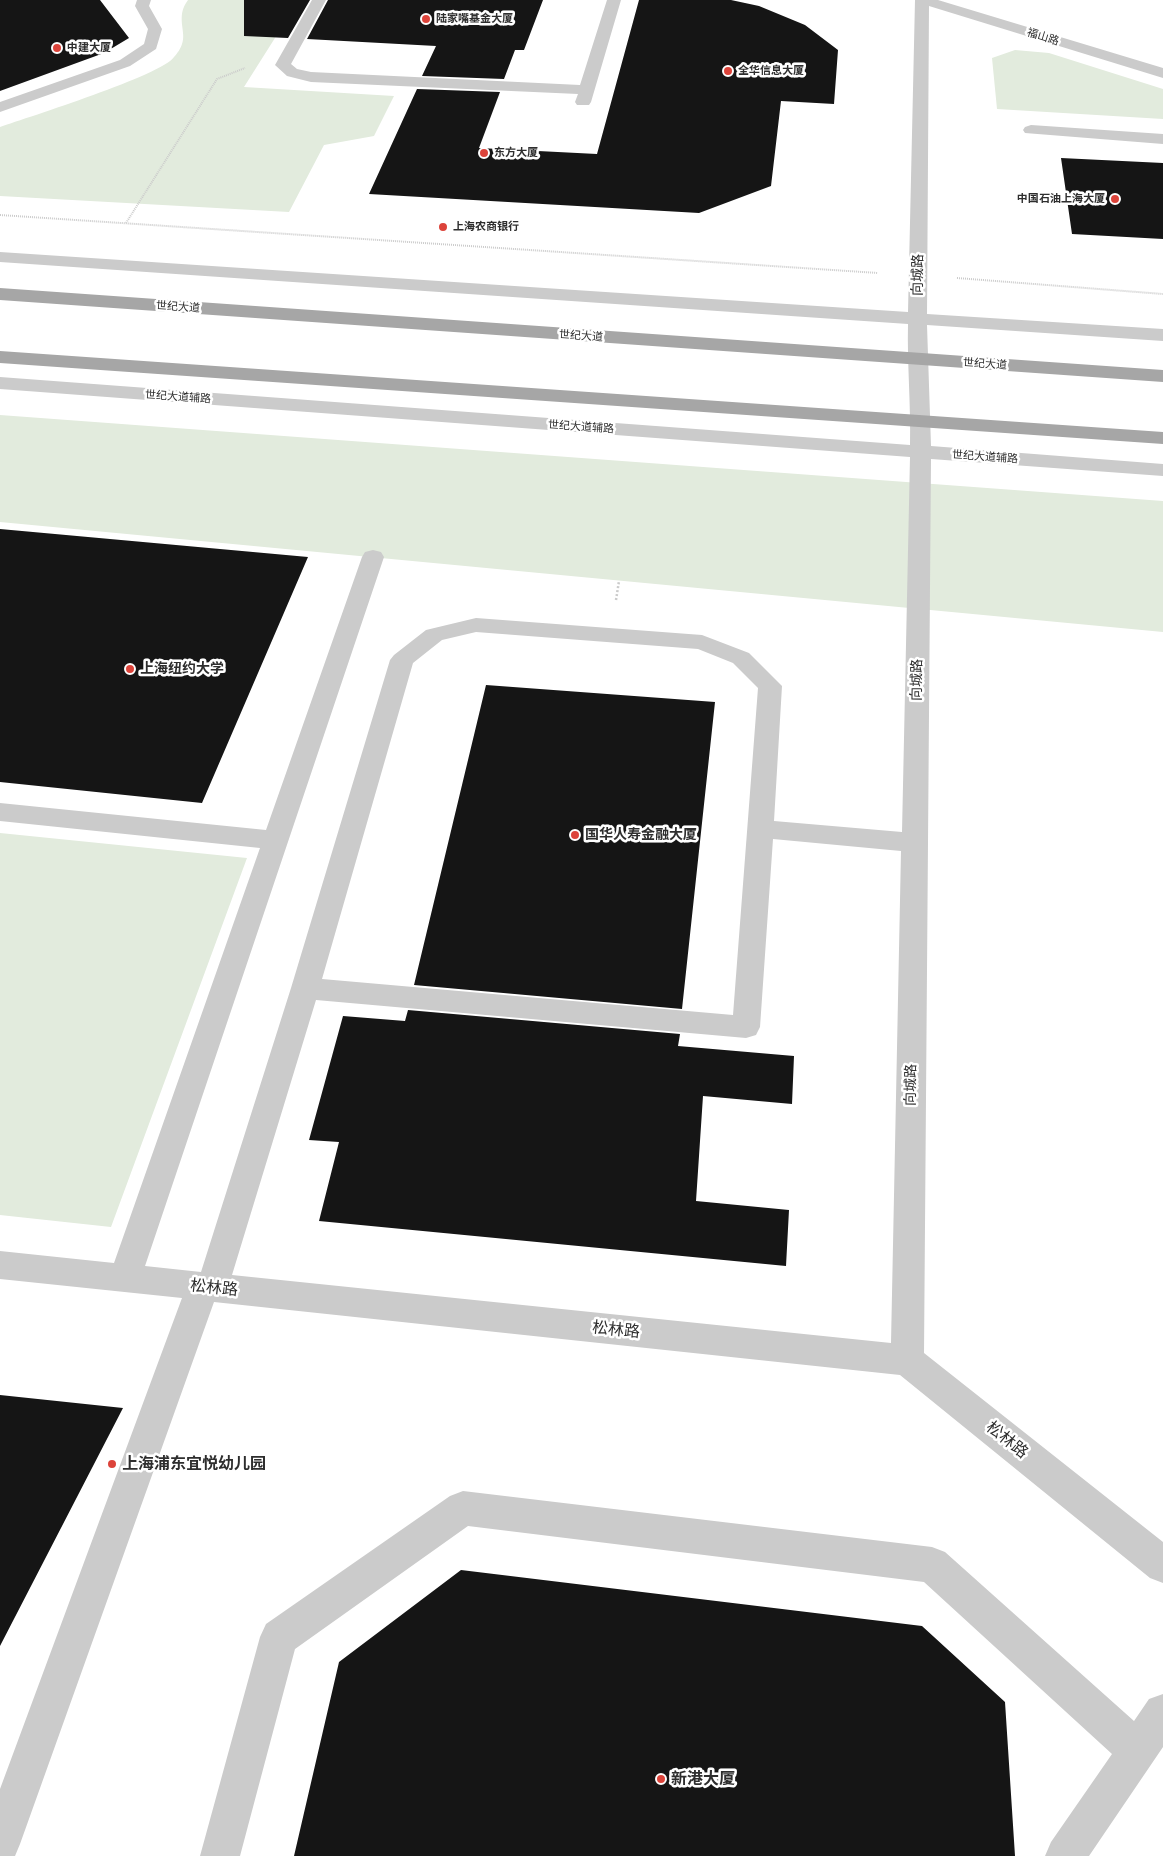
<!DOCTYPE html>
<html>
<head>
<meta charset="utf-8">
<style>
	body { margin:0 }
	canvas { display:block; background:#fff }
</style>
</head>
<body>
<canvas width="1163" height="1856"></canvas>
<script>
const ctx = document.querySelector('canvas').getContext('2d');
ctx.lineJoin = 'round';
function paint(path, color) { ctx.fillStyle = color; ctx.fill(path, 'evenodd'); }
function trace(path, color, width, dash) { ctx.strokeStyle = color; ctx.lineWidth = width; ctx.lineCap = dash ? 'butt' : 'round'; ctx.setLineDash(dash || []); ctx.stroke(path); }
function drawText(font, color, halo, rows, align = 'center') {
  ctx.font = font + ' Inter,"Noto Sans SC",sans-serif'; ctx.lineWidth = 5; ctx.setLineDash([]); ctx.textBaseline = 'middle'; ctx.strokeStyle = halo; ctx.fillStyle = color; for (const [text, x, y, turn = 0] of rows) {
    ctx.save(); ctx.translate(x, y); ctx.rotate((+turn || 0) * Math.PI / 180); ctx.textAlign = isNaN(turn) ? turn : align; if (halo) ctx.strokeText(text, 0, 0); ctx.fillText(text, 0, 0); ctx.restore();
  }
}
paint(new Path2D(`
	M 188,0 L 299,0 L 244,87 L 394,96 L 374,136 L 324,145 L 289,212 L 0,196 L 0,127 C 29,117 162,75 174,57 C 177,54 181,48 182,44 C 187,32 175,17 188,0 Z
	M 1015,50 L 1049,53 L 1163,89 L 1163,119 L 997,109 L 992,58 Z
	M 0,415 L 1163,501 L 1163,632 L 0,522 Z
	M 0,833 L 247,858 L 111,1227 L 0,1215 Z`), '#e2ebdd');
paint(new Path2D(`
	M 0,0 L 100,0 L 129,38 L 104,53 L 0,91 Z
	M 244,0 L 310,0 L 288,38 L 244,36 Z
	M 328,0 L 543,0 L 524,50 L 515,50 L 504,79 L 422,76 L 436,46 L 307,39 Z
	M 639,0 L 731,0 L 759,6 L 805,25 L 838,50 L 834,104 L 781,101 L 771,186 L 699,213 L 369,194 L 417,89 L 500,92 L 479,148 L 597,154 Z
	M 1061,158 L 1163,163 L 1163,239 L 1072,234 Z
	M 0,529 L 308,557 L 202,803 L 0,782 Z
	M 486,685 L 715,702 L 682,1009 L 414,985 Z
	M 408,1010 L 680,1034 L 678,1046 L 794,1056 L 792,1104 L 703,1096 L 696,1201 L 789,1210 L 786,1266 L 319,1221 L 339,1142 L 309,1140 L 343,1016 L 405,1021 Z
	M 0,1395 L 123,1408 L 0,1646 Z
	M 461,1570 L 922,1626 L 1005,1702 L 1015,1856 L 294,1856 L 339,1662 Z`), '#151515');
trace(new Path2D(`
	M 0,215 L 878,273
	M 126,223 L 217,79 L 245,68
	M 957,278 L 1163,294`), '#cbcbcb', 2, [1, 1]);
trace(new Path2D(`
	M 616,600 L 619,581`), '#cbcbcb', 2.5, [2, 2]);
paint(new Path2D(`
	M 137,0 L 151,0 L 149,6 L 162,29 L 156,49 L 130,66 L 0,112 L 0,102 L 120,60 L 144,44 L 148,29 L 135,6 Z
	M 312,0 L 326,0 L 291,64 L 297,69 L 311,72 L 580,85 L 607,0 L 621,0 L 591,102 L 589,105 L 577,105 L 575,102 L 578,94 L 311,82 L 287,76 L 275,65 Z
	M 915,0 L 938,0 L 1163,68 L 1163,78 L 929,6 L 927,314 L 1163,329 L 1163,341 L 927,325 L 931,446 L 1163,464 L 1163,476 L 931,459 L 924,1353 L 1163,1542 L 1163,1583 L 1150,1578 L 900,1375 L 214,1302 L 20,1844 L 15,1856 L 0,1856 L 0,1789 L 182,1298 L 0,1279 L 0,1251 L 114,1263 L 260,848 L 0,821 L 0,803 L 266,830 L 362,557 L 365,552 L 373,550 L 381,552 L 384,557 L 145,1266 L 201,1272 L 291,988 L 390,660 L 394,655 L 426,630 L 476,618 L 702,635 L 749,653 L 782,686 L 774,821 L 902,832 L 910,457 L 0,389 L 0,377 L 910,445 C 911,404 907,364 908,324 L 0,262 L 0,252 L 908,312 ZM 476,632 L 698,649 L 733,663 L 758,688 L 733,1015 L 322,979 L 413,663 L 442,640 ZM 773,839 L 901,851 L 891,1343 L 232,1275 L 316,1000 L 746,1038 L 756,1035 L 760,1027 Z
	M 1031,125 L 1163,134 L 1163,144 L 1025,133 L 1023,130 L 1025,127 Z
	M 463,1491 L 932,1547 L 945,1552 L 1134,1721 L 1149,1699 L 1163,1694 L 1163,1747 L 1089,1856 L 1045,1856 L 1051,1842 L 1112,1754 L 924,1582 L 468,1526 L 295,1649 L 240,1856 L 200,1856 L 260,1637 L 266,1624 L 450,1496 Z`), '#cbcbcb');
paint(new Path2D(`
	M 0,288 L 1163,370 L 1163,382 L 0,300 Z
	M 0,351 L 1163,432 L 1163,444 L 0,363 Z`), '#a6a6a6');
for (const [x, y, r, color] of [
	[426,19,5,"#dc433a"],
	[57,48,5,"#dc433a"],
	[728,71,5,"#dc433a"],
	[484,153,5,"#dc433a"],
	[1115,199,5,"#dc433a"],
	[443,227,5,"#dc433a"],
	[130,669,5,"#dc433a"],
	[575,835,5,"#dc433a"],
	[112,1464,5,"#dc433a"],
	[661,1779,5,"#dc433a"]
]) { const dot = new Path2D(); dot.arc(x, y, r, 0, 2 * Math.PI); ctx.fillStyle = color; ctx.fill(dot); trace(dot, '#fff', 2); }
drawText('bold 11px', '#2e2e2e', '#fff', [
	["陆家嘴基金大厦",436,19],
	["中建大厦",67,48],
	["全华信息大厦",738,71],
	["东方大厦",494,153],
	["中国石油上海大厦",1105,199,"right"],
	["上海农商银行",453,227]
], 'left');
drawText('11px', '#2e2e2e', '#fff', [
	["福山路",1043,37,17],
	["世纪大道",178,307,4],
	["世纪大道",581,336,4],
	["世纪大道",985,364,4],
	["世纪大道辅路",178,397,4],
	["世纪大道辅路",581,427,4],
	["世纪大道辅路",985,457,4]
]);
drawText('14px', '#2e2e2e', '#fff', [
	["向城路",918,275,-89],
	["向城路",917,680,-89],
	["向城路",911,1085,-89]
]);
drawText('bold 14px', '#2e2e2e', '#fff', [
	["上海纽约大学",140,669],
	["国华人寿金融大厦",585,835]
], 'left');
drawText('16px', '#2e2e2e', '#fff', [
	["松林路",214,1288,6],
	["松林路",616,1330,6],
	["松林路",1007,1440,39]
]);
drawText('bold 16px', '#2e2e2e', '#fff', [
	["上海浦东宜悦幼儿园",122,1464],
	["新港大厦",671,1779]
], 'left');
</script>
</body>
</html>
